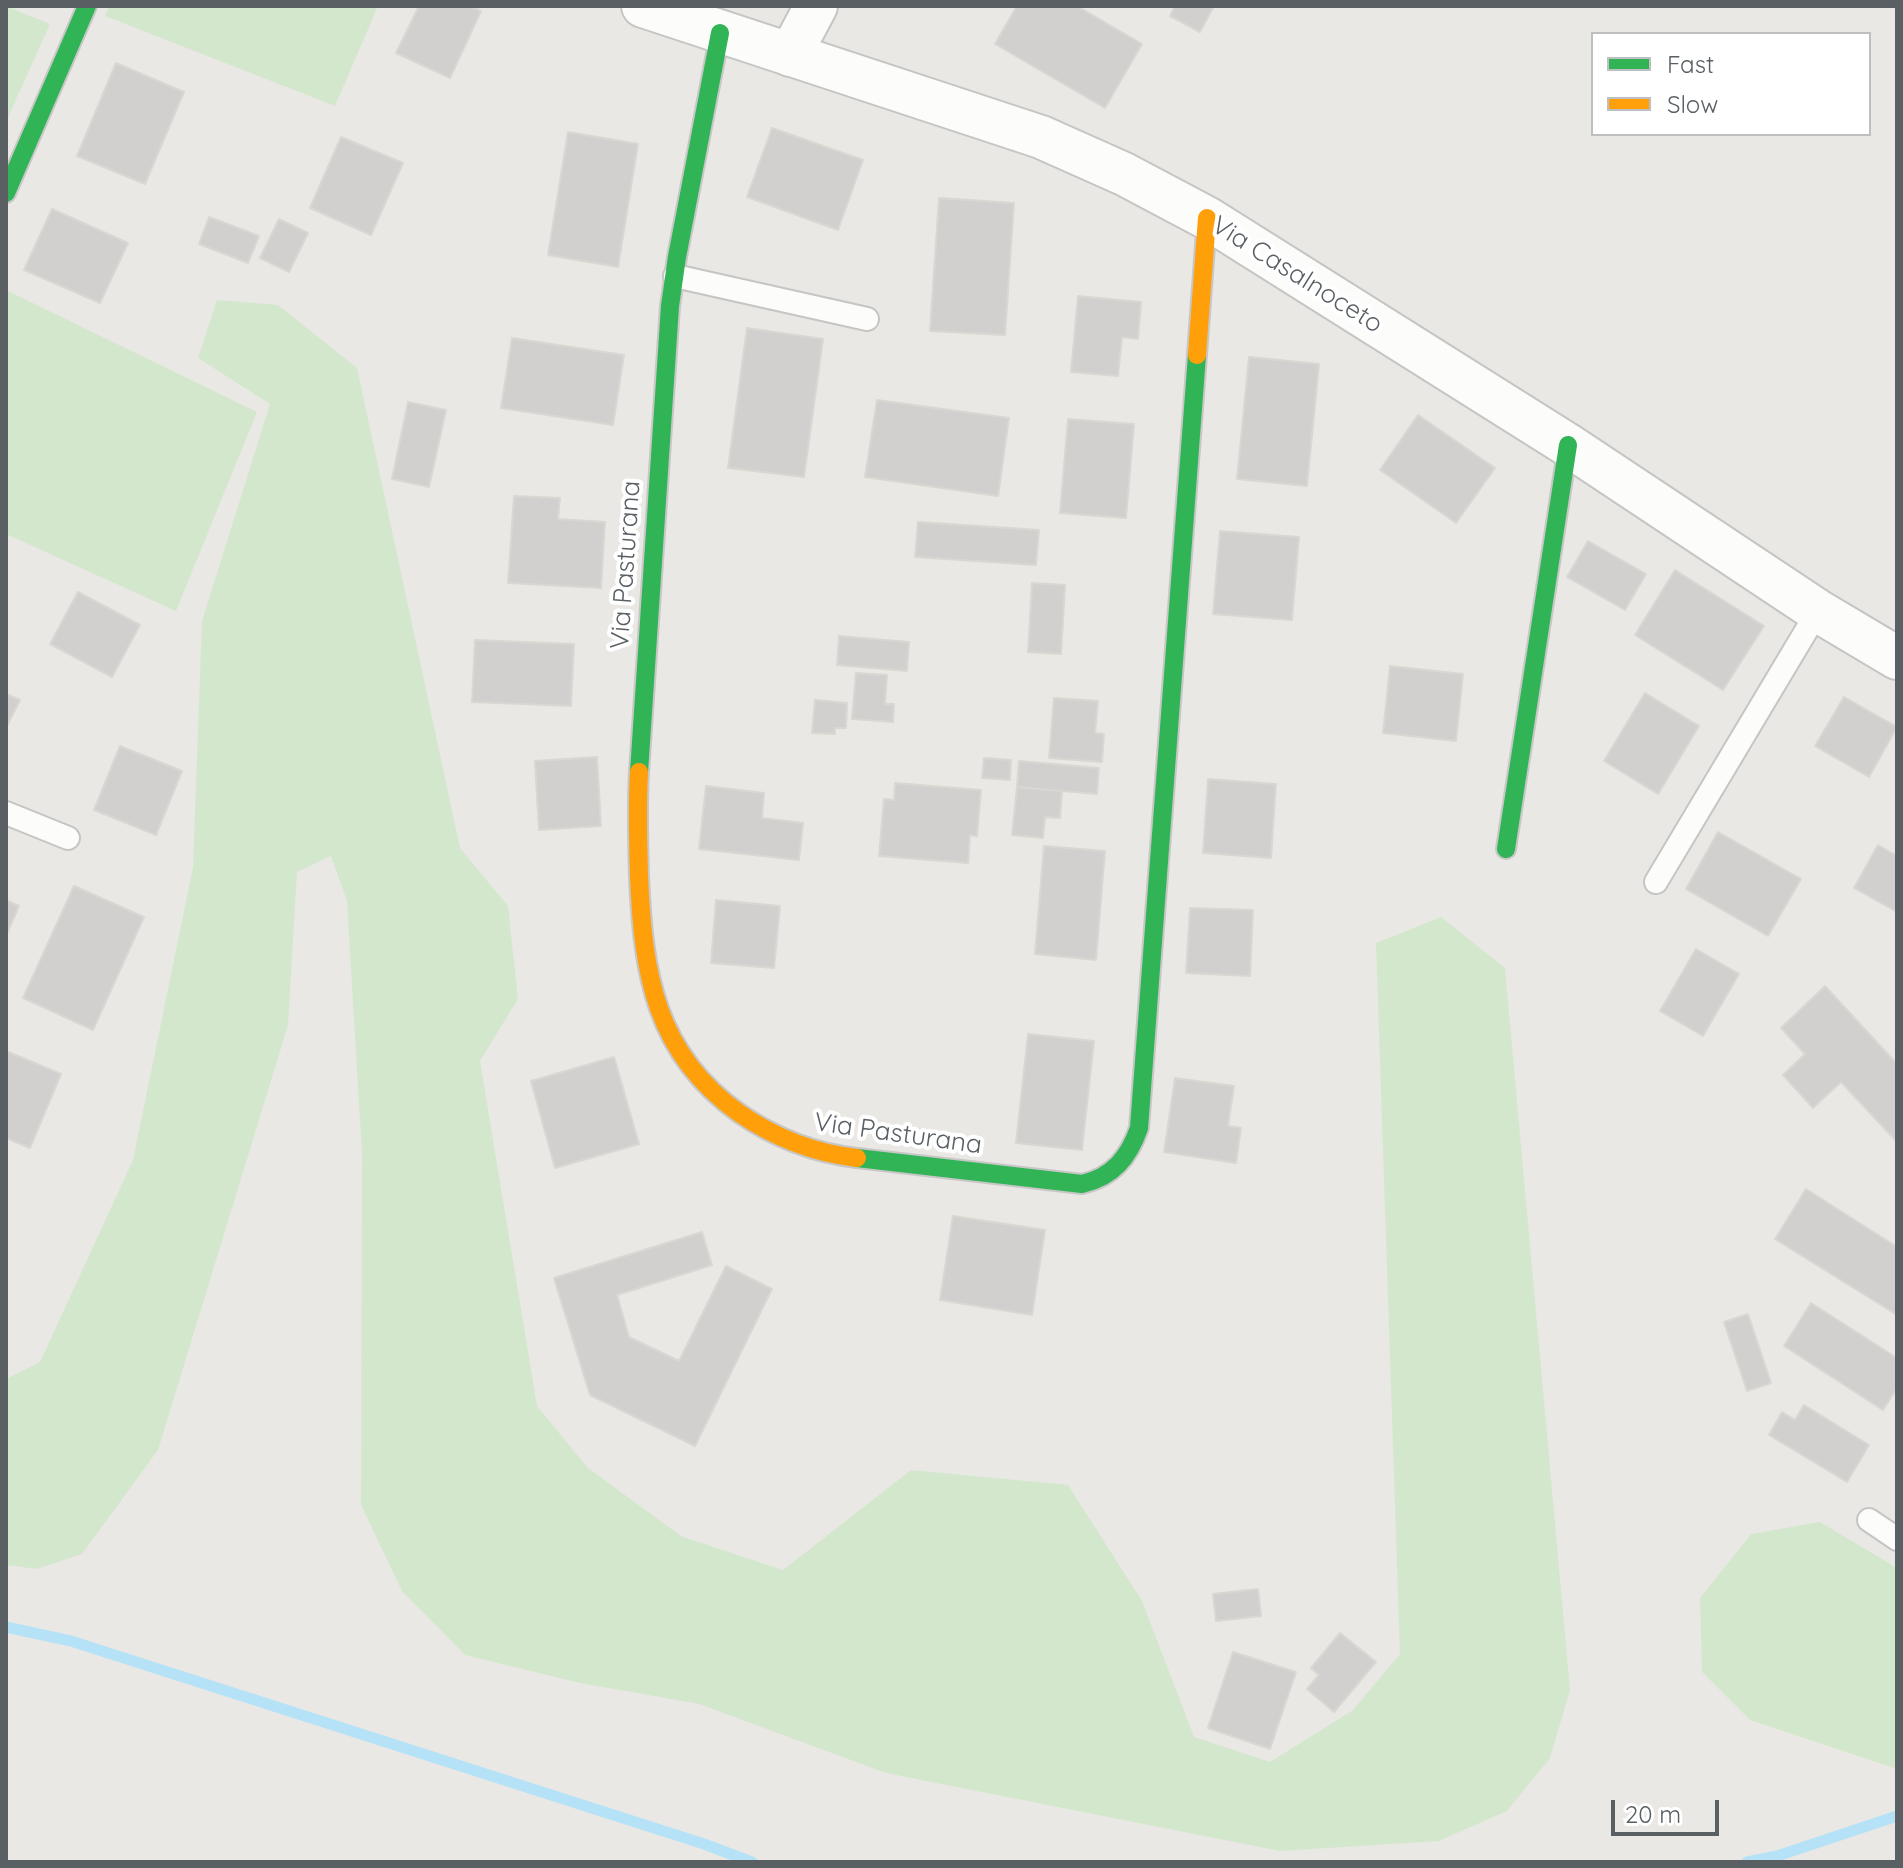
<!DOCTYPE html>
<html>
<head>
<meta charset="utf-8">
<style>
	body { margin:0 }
	#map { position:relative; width:1903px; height:1868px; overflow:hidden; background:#eae8e4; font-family:Quicksand,sans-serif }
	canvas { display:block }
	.frame { position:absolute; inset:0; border:8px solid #595f63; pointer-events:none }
	.legend { position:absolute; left:1591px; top:32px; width:280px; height:104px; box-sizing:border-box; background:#fff; border:2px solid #bdbfc1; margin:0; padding:10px 14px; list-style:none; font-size:24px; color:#595f63 }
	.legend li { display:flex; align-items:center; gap:16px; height:40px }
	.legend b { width:40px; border:2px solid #bdbfc1 }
	.scale { position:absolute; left:1611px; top:1800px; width:108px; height:36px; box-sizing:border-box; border:4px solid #595f63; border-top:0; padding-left:10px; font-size:24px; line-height:28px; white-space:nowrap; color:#595f63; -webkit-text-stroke:6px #fff; paint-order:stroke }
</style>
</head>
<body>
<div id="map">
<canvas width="1903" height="1868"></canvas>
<div class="frame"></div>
<ul class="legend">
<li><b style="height:10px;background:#30b455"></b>Fast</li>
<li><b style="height:10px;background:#ff9f0a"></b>Slow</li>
</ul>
<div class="scale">20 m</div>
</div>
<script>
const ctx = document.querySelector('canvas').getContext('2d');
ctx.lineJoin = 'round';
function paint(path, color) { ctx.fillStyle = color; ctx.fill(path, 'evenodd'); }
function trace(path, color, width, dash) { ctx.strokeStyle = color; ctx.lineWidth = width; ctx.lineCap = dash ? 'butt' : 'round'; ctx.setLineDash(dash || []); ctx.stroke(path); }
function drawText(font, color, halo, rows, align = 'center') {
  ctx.font = font + ' Quicksand,sans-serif'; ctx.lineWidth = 8; ctx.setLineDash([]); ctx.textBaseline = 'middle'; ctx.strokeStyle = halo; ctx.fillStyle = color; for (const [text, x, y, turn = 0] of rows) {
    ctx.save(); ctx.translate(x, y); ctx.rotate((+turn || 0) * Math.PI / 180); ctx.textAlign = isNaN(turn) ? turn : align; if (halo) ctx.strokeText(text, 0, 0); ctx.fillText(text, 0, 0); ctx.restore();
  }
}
paint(new Path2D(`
	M 6,6 L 50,24 L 6,122 Z
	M 109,6 L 378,6 L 335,106 L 105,16 Z
	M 6,290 L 257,412 L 176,611 L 6,534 Z
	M 217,300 L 278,305 L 357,368 L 460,848 L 508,906 L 518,999 L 480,1061 L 537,1406 L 588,1468 L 681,1536 L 783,1570 L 911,1470 L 1068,1485 L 1142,1601 L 1194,1737 L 1270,1762 L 1353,1710 L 1400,1654 L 1376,943 L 1441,917 L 1505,968 L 1570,1690 L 1550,1758 L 1507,1811 L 1439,1841 L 1280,1851 L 886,1773 L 699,1704 L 580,1683 L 465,1655 L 402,1591 L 361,1505 L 362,1154 L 347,901 L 331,856 L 297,872 L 288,1025 L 158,1450 L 82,1554 L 37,1569 L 6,1565 L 6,1379 L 40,1362 L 133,1160 L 193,867 L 202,621 L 270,404 L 198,358 Z
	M 1820,1522 L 1897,1568 L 1897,1769 L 1750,1720 L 1702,1672 L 1700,1598 L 1751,1534 Z`), '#d3e7cd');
trace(new Path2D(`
	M 6,1627 L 71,1641 L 704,1844 L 752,1862
	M 1747,1862 L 1777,1856 L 1897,1816`), '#b6e2f7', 11);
const building = new Path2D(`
	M 419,6 L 470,6 L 481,11 L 450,78 L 396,53 Z
	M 1017,6 L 1077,6 L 1142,44 L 1105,108 L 995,44 Z
	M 1175,6 L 1214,6 L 1200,32 L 1170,16 Z
	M 116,63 L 184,92 L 145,184 L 77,156 Z
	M 772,128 L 863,160 L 838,230 L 747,197 Z
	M 568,132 L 638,144 L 618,267 L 548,255 Z
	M 341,137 L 403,163 L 371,235 L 310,208 Z
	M 939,198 L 1014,203 L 1005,335 L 930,331 Z
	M 52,209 L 128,243 L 100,303 L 24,270 Z
	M 209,217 L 259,236 L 248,263 L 199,244 Z
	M 279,219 L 308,233 L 289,272 L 260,258 Z
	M 1078,296 L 1141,302 L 1138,339 L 1122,337 L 1118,376 L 1071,372 Z
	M 747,328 L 823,339 L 804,477 L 728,468 Z
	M 512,338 L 624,355 L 613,425 L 501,408 Z
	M 1249,357 L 1319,364 L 1307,486 L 1237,479 Z
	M 877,400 L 1009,418 L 998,496 L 865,477 Z
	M 408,402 L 446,410 L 429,487 L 392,479 Z
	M 1418,415 L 1495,468 L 1456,523 L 1380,470 Z
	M 1068,419 L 1134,424 L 1126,518 L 1060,513 Z
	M 514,496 L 560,498 L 558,519 L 605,522 L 601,588 L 508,583 Z
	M 918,522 L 1039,530 L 1036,565 L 915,557 Z
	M 1220,531 L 1299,537 L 1292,620 L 1213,614 Z
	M 1588,541 L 1646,574 L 1625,610 L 1567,577 Z
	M 1675,570 L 1764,626 L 1723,690 L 1635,635 Z
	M 1032,583 L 1065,585 L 1061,654 L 1028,652 Z
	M 78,592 L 140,625 L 112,677 L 50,644 Z
	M 839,636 L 909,642 L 907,671 L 837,665 Z
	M 475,640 L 574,644 L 571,706 L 472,702 Z
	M 1390,666 L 1463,674 L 1456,741 L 1383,733 Z
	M 856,673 L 887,675 L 885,704 L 894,704 L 893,722 L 852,719 Z
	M 1645,693 L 1699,726 L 1658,794 L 1604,761 Z
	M 6,694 L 20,700 L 6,728 Z
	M 1844,697 L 1897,727 L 1869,777 L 1815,746 Z
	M 1054,698 L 1098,701 L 1095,733 L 1104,734 L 1102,762 L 1049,758 Z
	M 815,700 L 847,703 L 846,728 L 835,728 L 835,734 L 812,733 Z
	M 120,746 L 182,771 L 156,835 L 94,810 Z
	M 597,757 L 601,826 L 539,830 L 535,761 Z
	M 984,758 L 1011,760 L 1010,780 L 982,778 Z
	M 1019,761 L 1099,768 L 1097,794 L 1017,787 Z
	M 1208,779 L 1276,784 L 1271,858 L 1203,853 Z
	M 895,783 L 981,790 L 977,836 L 970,835 L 968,863 L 879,856 L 884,799 L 894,800 Z
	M 706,786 L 764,793 L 762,818 L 803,823 L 799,860 L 699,849 Z
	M 1017,787 L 1062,791 L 1060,818 L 1045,817 L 1043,838 L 1012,835 Z
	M 1718,832 L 1801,879 L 1768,936 L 1686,889 Z
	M 1878,845 L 1897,856 L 1897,912 L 1854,888 Z
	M 1044,846 L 1105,851 L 1096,960 L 1035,954 Z
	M 74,886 L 144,917 L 93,1030 L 23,998 Z
	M 6,900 L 19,906 L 6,936 Z
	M 716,900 L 780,906 L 774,968 L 711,963 Z
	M 1190,908 L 1253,910 L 1250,976 L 1186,973 Z
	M 1696,949 L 1739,974 L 1703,1036 L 1660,1011 Z
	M 1825,986 L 1897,1064 L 1897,1142 L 1841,1082 L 1813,1108 L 1783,1075 L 1805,1054 L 1781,1028 Z
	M 1028,1034 L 1094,1041 L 1082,1150 L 1016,1143 Z
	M 6,1051 L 61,1074 L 30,1148 L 6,1138 Z
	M 614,1057 L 639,1144 L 555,1168 L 531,1081 Z
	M 1175,1078 L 1234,1086 L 1228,1126 L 1241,1128 L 1236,1163 L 1164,1152 Z
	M 1806,1189 L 1897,1247 L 1897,1315 L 1775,1239 Z
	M 953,1216 L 1045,1230 L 1032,1315 L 940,1300 Z
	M 702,1232 L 712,1265 L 617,1295 L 629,1337 L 679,1361 L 726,1266 L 772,1289 L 695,1446 L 590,1395 L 554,1278 Z
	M 1811,1303 L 1897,1358 L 1897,1388 L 1883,1410 L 1784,1346 Z
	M 1748,1314 L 1771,1383 L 1747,1391 L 1724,1322 Z
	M 1804,1405 L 1869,1445 L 1847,1482 L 1769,1435 L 1782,1412 L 1795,1420 Z
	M 1258,1589 L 1261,1616 L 1216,1621 L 1213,1594 Z
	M 1340,1633 L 1376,1662 L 1334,1712 L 1307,1689 L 1319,1675 L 1311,1668 Z
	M 1233,1652 L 1296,1672 L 1270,1749 L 1208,1728 Z`);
paint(building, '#d2d0ce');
trace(building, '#dad7d3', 2);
const lane = new Path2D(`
	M 675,276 L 867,319
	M 6,813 L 68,838
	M 1656,882 L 1818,611
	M 1869,1520 L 1897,1539`);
const street = new Path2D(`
	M 643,6 L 1041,137 L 1124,174 L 1207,218 L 1568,445 L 1818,611 L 1897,658
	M 790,55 L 816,6`);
const fast = new Path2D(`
	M 6,193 L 87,6
	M 639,772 L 670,306 L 677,257 L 720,33
	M 1506,849 L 1568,445
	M 857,1158 L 1082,1184 C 1113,1177 1129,1157 1139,1128 L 1197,355`);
const slow = new Path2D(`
	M 1197,355 L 1207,218
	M 639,772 C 637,807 638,841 639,876 C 643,973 655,1053 739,1113 C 775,1138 814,1153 857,1158`);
trace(lane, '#c5c5c4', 26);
trace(street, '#c5c5c4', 46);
trace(fast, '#c7c7c7', 22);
trace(slow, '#c7c7c7', 22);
trace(lane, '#fcfcfb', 22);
trace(street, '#fcfcfb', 42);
trace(fast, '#30b455', 18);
trace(slow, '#ff9f0a', 18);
drawText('26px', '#595f63', '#fff', [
	["Via Casalnoceto",1297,275,32],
	["Via Pasturana",626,565,-86],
	["Via Pasturana",898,1134,8]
]);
</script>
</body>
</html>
